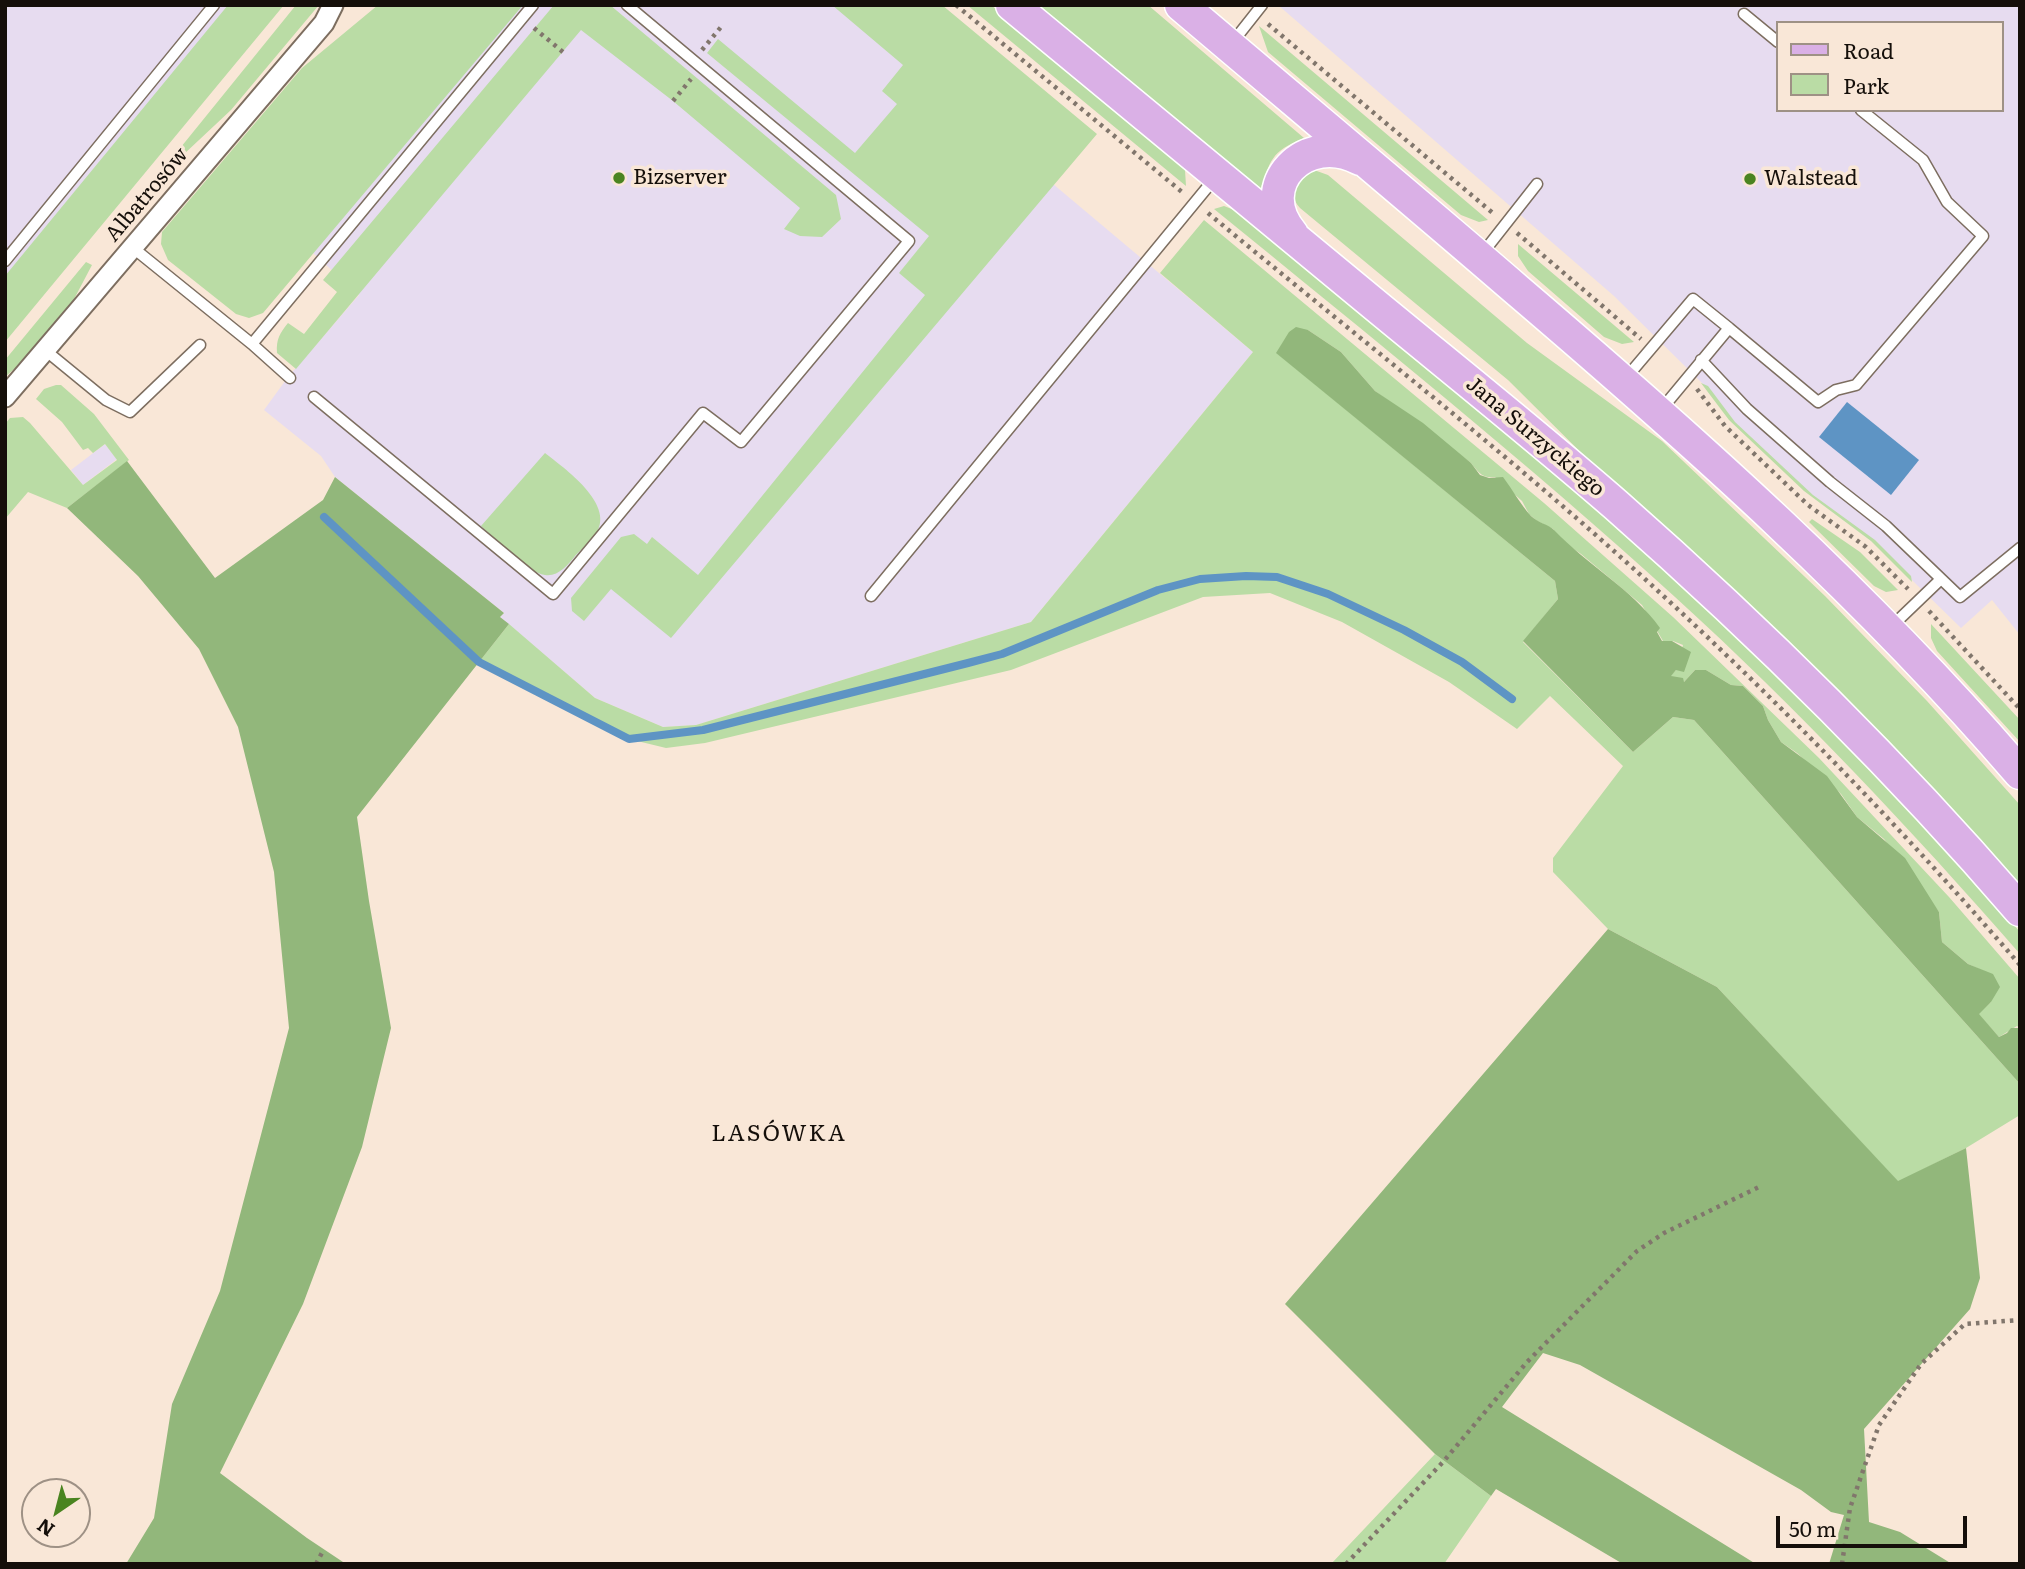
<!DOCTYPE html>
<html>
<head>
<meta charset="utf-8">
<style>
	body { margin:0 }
	#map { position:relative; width:2025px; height:1569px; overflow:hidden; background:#f9e7d7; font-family:Literata,serif }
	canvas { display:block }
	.frame { position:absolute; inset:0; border:7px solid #150f0a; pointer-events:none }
	.legend { position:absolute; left:1776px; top:21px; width:228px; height:91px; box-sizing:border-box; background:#f9e7d7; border:2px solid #9e9185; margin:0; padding:9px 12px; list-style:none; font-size:21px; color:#150f0a }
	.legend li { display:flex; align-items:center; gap:14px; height:35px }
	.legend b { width:35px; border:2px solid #9e9185 }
	.north { position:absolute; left:21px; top:1478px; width:70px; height:70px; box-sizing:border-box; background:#f9e7d7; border:2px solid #9e9185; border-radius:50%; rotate:215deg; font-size:19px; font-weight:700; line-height:28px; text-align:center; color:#150f0a }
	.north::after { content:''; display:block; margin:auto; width:24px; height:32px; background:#4a8420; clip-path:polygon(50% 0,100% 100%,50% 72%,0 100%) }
	.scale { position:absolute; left:1776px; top:1516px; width:191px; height:32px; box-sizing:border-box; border:4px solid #150f0a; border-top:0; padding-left:9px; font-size:21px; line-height:24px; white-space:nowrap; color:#150f0a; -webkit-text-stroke:5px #f9e7d7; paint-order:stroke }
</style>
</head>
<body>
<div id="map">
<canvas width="2025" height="1569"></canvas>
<div class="frame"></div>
<ul class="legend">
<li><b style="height:9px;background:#dab0e6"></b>Road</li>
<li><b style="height:19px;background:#badca5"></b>Park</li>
</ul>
<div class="north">N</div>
<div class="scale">50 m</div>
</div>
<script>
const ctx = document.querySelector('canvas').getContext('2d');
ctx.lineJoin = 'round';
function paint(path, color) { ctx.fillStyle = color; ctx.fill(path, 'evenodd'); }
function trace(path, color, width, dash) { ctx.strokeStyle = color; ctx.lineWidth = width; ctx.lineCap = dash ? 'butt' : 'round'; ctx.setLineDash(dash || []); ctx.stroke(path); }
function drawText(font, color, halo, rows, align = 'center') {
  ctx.font = font + ' Literata,serif'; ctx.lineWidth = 7; ctx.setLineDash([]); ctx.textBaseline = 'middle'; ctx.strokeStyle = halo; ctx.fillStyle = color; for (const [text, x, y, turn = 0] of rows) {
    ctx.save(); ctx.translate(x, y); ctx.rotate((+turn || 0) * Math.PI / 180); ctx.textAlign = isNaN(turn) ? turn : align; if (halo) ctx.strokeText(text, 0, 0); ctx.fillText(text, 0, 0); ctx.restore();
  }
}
paint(new Path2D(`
	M 5,5 L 237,5 L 5,290 Z
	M 500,5 L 840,5 L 1253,352 L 1031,622 L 696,725 L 663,727 L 595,698 L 500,617 L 504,613 L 335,477 L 321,456 L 264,410 L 288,377 L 359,295 L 302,243 Z
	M 1278,5 L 2020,5 L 2020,635 L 1992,600 L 1961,628 L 1874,543 L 1815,499 L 1732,421 L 1706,387 L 1614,296 ZM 1778,23 L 2002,23 L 2002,110 L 1778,110 Z
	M 105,444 L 117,459 L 83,485 L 71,470 Z`), '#e7dcf0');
paint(new Path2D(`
	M 228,5 L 284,5 L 5,342 L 5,276 Z
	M 296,5 L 319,5 L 231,110 L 167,170 L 164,168 Z
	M 378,5 L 523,5 L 263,313 L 249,318 L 236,314 L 168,260 L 161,244 L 162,232 L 302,68 Z
	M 554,5 L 610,5 L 836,195 L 841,219 L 822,237 L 800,236 L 784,229 L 800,208 L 673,101 L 581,30 L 296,369 L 277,353 C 276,339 280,333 288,323 L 304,334 L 337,292 L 323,280 Z
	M 832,5 L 942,5 L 1097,134 L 671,638 L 611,589 L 584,621 L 572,611 L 571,598 L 621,537 L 634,534 L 647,544 L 652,537 L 698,575 L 925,295 L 899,273 L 929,236 L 707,53 L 718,39 L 855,153 L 897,104 L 882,91 L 903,65 Z
	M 967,5 L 991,5 L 1174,157 L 1185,170 L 1186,186 Z
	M 1035,5 L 1148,5 L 1304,138 C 1270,152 1271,160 1260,191 Z
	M 1259,26 L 1488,220 L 1479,222 L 1461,215 L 1268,52 Z
	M 1314,170 L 1328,175 L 1527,343 L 1662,441 L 1825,596 L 1927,701 L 2020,805 L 2020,889 L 1508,380 L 1300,208 C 1292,199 1292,191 1296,180 Z
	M 1224,206 L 1242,213 C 1379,326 1518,437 1650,555 C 1781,673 1904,799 2020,932 L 2020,954 C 1911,829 1797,708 1675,597 C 1527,462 1370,336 1214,209 Z
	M 1204,220 L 1544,503 L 1673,617 L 1819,758 L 1949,897 L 2020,979 L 2020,1028 L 2017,1026 L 1999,1037 L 1978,1014 L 1991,1002 L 1993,975 L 1968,964 L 1942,942 L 1939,912 L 1884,839 L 1857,817 L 1841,794 L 1797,753 L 1781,742 L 1768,720 L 1763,706 L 1743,686 L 1731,685 L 1706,670 L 1695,670 L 1684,682 L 1670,676 L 1676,670 L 1683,645 L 1673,641 L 1663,641 L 1642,605 L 1581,554 L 1562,541 L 1553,529 L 1537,521 L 1529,514 L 1522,501 L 1495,477 C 1483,479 1478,472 1471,463 L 1375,391 L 1341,352 L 1308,330 L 1284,341 L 1277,353 L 1555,581 L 1558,599 L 1523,642 L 1633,752 L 1673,717 L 1694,720 L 2020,1084 L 2020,1115 L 1966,1148 L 1898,1182 L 1717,987 L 1608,929 L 1553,872 L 1553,858 L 1623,766 L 1550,696 L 1517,729 L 1449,682 L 1342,622 L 1270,593 L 1203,597 L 1011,670 L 705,743 L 666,748 L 629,739 L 479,662 L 509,624 L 595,698 L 663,727 L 696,725 L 1031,622 L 1253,352 L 1160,273 Z
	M 1518,244 L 1634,342 L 1622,344 L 1604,337 L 1528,271 L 1518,256 Z
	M 86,262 L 92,265 L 73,301 L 20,364 L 5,377 L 5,360 Z
	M 1701,383 L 1708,386 L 1735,422 L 1813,495 L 1875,540 L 1911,576 L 1912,582 L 1871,541 L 1804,491 L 1729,420 Z
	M 56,385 L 61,385 L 94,414 L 129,460 L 67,508 L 28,492 L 5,519 L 5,424 L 10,418 L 23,417 L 30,423 L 83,485 L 117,460 L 105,444 L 93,453 L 88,448 L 83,450 L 62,422 L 36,399 L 44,389 Z
	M 545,453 C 564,468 614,503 597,532 C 591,541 582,549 575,556 C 568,565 558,577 545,575 C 527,573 496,539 481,526 Z
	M 1812,519 L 1860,552 L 1898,590 L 1886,592 L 1874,586 L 1809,522 Z
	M 1931,624 L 2020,720 L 2020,742 L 1937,651 L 1931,638 Z
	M 1435,1454 L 1491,1496 L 1444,1564 L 1331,1564 Z`), '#badca5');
paint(new Path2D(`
	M 1296,327 L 1308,330 L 1341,352 L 1375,391 L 1423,423 L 1471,463 L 1480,475 L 1489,478 L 1503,477 C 1512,489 1521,505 1531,516 C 1538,523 1548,524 1554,530 C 1586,564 1632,589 1660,628 L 1657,632 L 1662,641 L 1672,641 L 1691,652 L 1684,672 L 1676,670 L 1671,676 L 1683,678 L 1684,682 L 1695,670 L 1706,670 L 1731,685 L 1743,686 L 1763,706 L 1768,720 L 1781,742 L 1827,776 L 1857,817 L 1905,858 L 1939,912 L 1942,942 L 1968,964 L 1993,974 L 2000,987 L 1991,1002 L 1979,1014 L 1999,1037 L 2007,1033 L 2011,1028 L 2020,1028 L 2020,1084 L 1694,720 L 1673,717 L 1633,752 L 1523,641 L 1558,599 L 1555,581 L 1276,353 L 1289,332 Z
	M 127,461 L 215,578 L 323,500 L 335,477 L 504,613 L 500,617 L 509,624 L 357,817 L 369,901 L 391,1028 L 362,1147 L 303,1304 L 220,1473 L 307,1538 L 346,1564 L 126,1564 L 154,1518 L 172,1404 L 220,1291 L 289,1028 L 274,872 L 238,727 L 199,649 L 138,576 L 67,508 Z
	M 1608,929 L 1717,987 L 1898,1181 L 1966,1148 L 1980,1278 L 1970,1309 L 1864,1429 L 1869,1522 L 1900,1532 L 1952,1564 L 1829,1564 L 1844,1515 L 1831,1512 L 1801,1490 L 1580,1365 L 1543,1353 L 1502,1407 L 1756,1564 L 1623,1564 L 1496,1489 L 1491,1496 L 1435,1454 L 1285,1304 Z`), '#92b77b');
paint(new Path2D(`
	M 1847,402 L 1919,460 L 1891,495 L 1819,437 Z`), '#5e94c4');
trace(new Path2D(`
	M 324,517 L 479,662 L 629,739 L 703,730 L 968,663 L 1002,654 L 1158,590 L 1200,579 L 1246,576 L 1277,577 L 1328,594 L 1404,630 L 1462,662 L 1512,699`), '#5e94c4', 8);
const service = new Path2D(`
	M 1744,14 L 1778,42
	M 1232,43 L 1262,5
	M 132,247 L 252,344 L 533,5
	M 1482,254 L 1537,184
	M 5,261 L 214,5
	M 252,344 L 290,378
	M 45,350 L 106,400 L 130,412 L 200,345
	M 1701,360 L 1747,409 L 1830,482 L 1886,526 L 1960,597 L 2020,548
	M 1626,378 L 1693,299 L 1729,328
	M 314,397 L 553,594 L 703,413 L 741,442 L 909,241 L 627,5
	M 1660,411 L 1729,328 L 1818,402 L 1836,390 L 1856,385 L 1983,236 L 1947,202 L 1923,160 L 1861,110
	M 871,596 L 1215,178
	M 1891,627 L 1941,579`);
const minor = new Path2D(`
	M 5,397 L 324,23 L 333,5`);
const primary = new Path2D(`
	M 1012,5 C 1135,106 1257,208 1380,309 C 1459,374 1539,438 1616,505 C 1759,631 1896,766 2020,910
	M 1181,5 C 1293,100 1406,194 1517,290 C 1694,441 1868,596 2020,773
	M 1292,234 C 1251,185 1306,130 1360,159`);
trace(service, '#7d6e60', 13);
trace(minor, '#7d6e60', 23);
trace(primary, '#fff', 35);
trace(new Path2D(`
	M 956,5 L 1182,192
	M 1268,24 L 1494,214
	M 534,28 L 563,52
	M 702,50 L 721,27
	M 673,101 L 691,79
	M 1208,213 C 1351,332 1498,446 1635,570 C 1772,694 1900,826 2020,965
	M 1517,233 L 1641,339
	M 1697,389 L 1725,426 L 1808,505 L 1866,547 L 1908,589
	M 1929,611 L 2020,709
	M 316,1564 L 324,1549
	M 1346,1564 L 1443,1462 L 1527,1362 L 1637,1251 L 1664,1233 L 1761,1186
	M 1842,1564 L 1850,1508 L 1879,1425 L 1921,1364 L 1965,1324 L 2020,1320`), '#81766c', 4.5, [3.5, 5]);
trace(service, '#fff', 10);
trace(minor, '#fff', 19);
trace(primary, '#dab0e6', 32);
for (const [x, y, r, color] of [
	[619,178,7,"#4a8420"],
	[1750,179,7,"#4a8420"]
]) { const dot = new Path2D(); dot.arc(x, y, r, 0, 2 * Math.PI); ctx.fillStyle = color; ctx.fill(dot); trace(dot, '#f9e7d7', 2.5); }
drawText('21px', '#150f0a', '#f9e7d7', [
	["Bizserver",633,178],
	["Walstead",1764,179]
], 'left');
drawText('21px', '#150f0a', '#f9e7d7', [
	["Albatrosów",147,195,-50],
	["Jana Surzyckiego",1535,437,40]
]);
ctx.letterSpacing = '2px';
drawText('23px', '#150f0a', '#f9e7d7', [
	["LASÓWKA",779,1134]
]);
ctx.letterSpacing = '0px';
</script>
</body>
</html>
